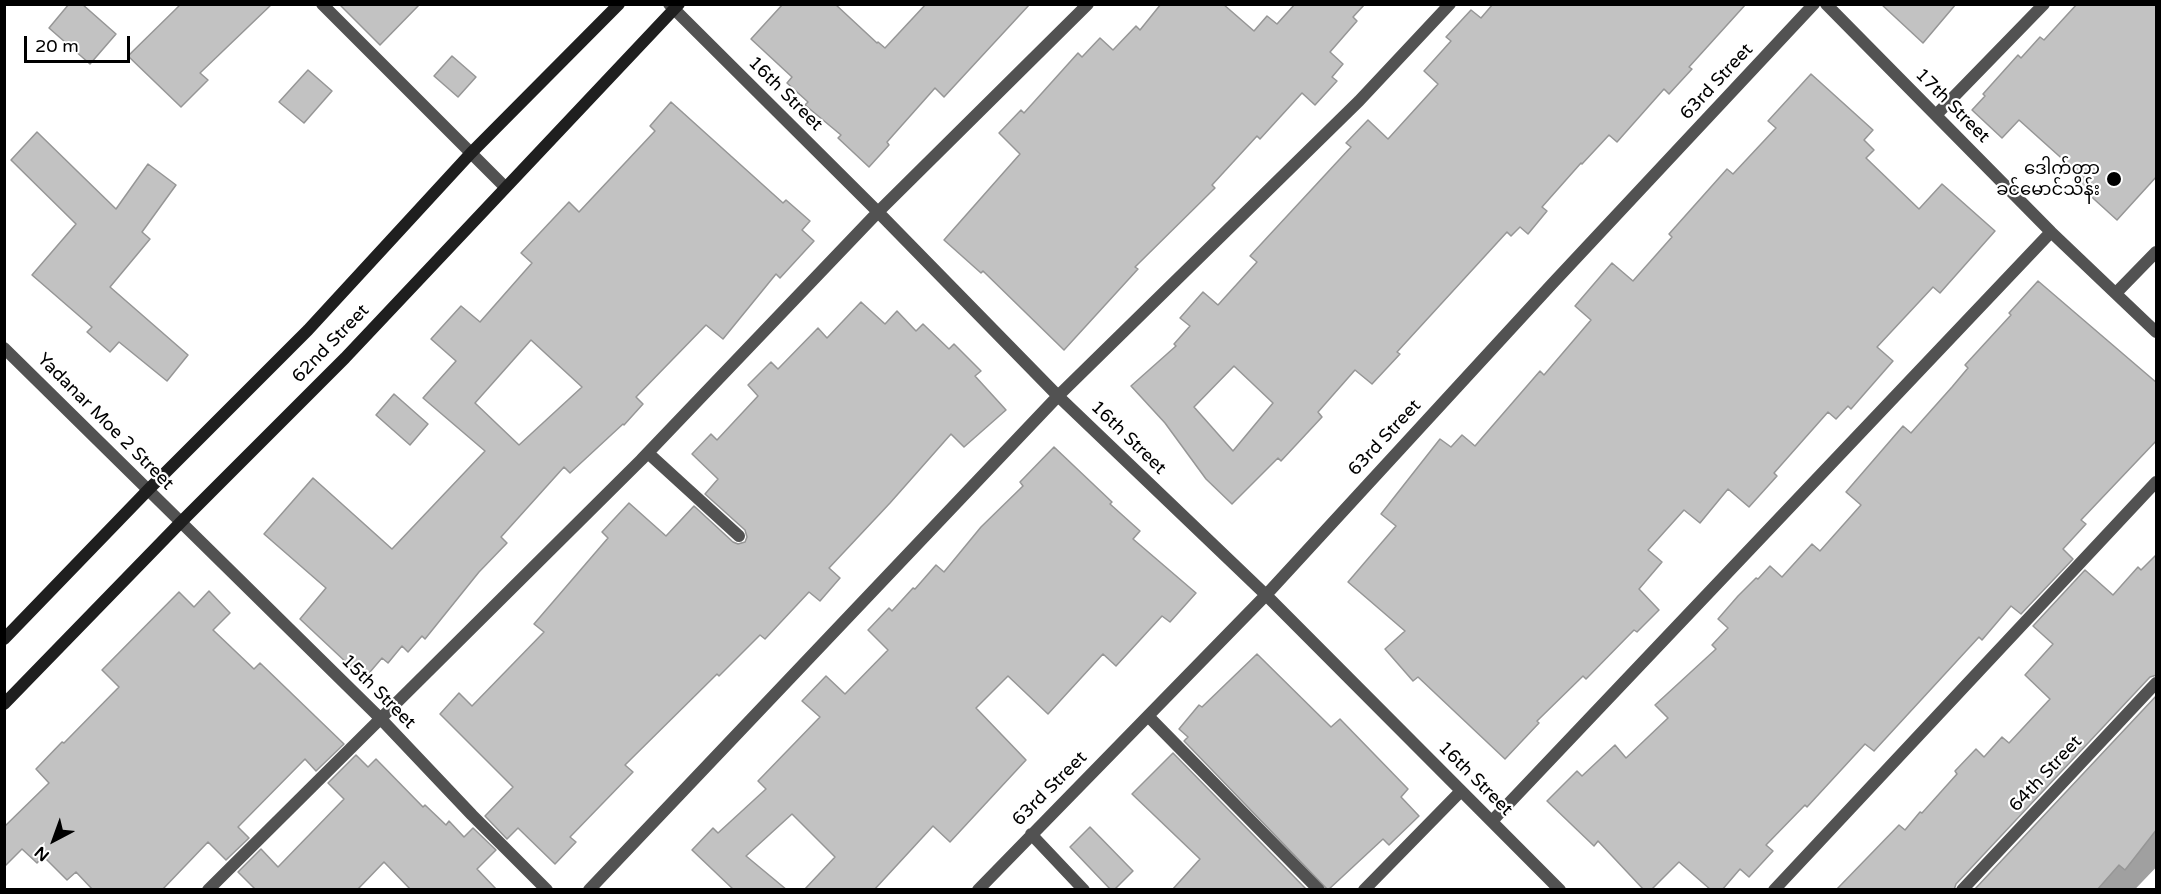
<!DOCTYPE html>
<html>
<head>
<meta charset="utf-8">
<style>
	body { margin:0 }
	#map { position:relative; width:2161px; height:894px; overflow:hidden; background:#fff; font-family:"Varela Round",sans-serif }
	canvas { display:block }
	.frame { position:absolute; inset:0; border:6px solid #000; pointer-events:none }
	.north { position:absolute; left:24px; top:810px; width:60px; height:60px; -webkit-text-stroke:4px #fff; paint-order:stroke; rotate:221deg; font-size:16px; font-weight:700; line-height:24px; text-align:center; color:#000 }
	.north::after { content:''; display:block; margin:auto; width:21px; height:27px; background:#000; clip-path:polygon(50% 0,100% 100%,50% 72%,0 100%) }
	.scale { position:absolute; left:24px; top:36px; width:106px; height:27px; box-sizing:border-box; border:3px solid #000; border-top:0; padding-left:8px; font-size:18px; line-height:21px; white-space:nowrap; color:#000; -webkit-text-stroke:4px #fff; paint-order:stroke }
</style>
</head>
<body>
<div id="map">
<canvas width="2161" height="894"></canvas>
<div class="frame"></div>
<div class="north">N</div>
<div class="scale">20 m</div>
</div>
<script>
const ctx = document.querySelector('canvas').getContext('2d');
ctx.lineJoin = 'round';
function trace(path, color, width, dash) { ctx.strokeStyle = color; ctx.lineWidth = width; ctx.lineCap = dash ? 'butt' : 'round'; ctx.setLineDash(dash || []); ctx.stroke(path); }
function paint(path, color) { ctx.fillStyle = color; ctx.fill(path, 'evenodd'); }
function drawText(font, color, halo, rows, align = 'center') {
  ctx.font = font + ' "Varela Round","Noto Sans Myanmar",sans-serif'; ctx.lineWidth = 4.5; ctx.setLineDash([]); ctx.textBaseline = 'middle'; ctx.strokeStyle = halo; ctx.fillStyle = color; for (const [text, x, y, turn = 0] of rows) {
    ctx.save(); ctx.translate(x, y); ctx.rotate((+turn || 0) * Math.PI / 180); ctx.textAlign = isNaN(turn) ? turn : align; if (halo) ctx.strokeText(text, 0, 0); ctx.fillText(text, 0, 0); ctx.restore();
  }
}
trace(new Path2D(`
	M 2108,890 L 2156,840`), '#a0a0a0', 38);
const building = new Path2D(`
	M 69,4 L 82,4 L 116,34 L 90,64 L 49,28 Z
	M 181,4 L 272,4 L 200,73 L 208,80 L 181,107 L 128,56 Z
	M 339,4 L 420,4 L 380,45 Z
	M 783,4 L 835,4 L 877,43 L 878,42 L 885,48 L 926,4 L 1030,4 L 944,97 L 935,88 L 887,142 L 889,145 L 869,167 L 838,138 L 841,135 L 805,105 L 808,102 L 787,83 L 792,77 L 751,39 Z
	M 1161,4 L 1223,4 L 1254,31 L 1267,16 L 1277,24 L 1295,4 L 1365,4 L 1353,17 L 1357,21 L 1330,52 L 1343,64 L 1332,77 L 1337,81 L 1315,105 L 1302,93 L 1260,139 L 1257,136 L 1212,185 L 1215,188 L 1135,267 L 1138,269 L 1064,350 L 983,271 L 981,273 L 944,240 L 1020,154 L 999,133 L 1021,110 L 1024,113 L 1078,53 L 1082,57 L 1100,38 L 1113,50 L 1136,26 L 1140,30 Z
	M 1493,4 L 1746,4 L 1689,67 L 1692,69 L 1669,94 L 1664,89 L 1617,142 L 1609,135 L 1582,164 L 1581,163 L 1542,207 L 1547,211 L 1528,234 L 1520,227 L 1511,236 L 1507,232 L 1397,352 L 1400,354 L 1372,384 L 1355,370 L 1318,412 L 1322,417 L 1281,461 L 1278,458 L 1232,504 L 1206,479 L 1165,423 L 1131,386 L 1176,346 L 1174,344 L 1190,326 L 1180,318 L 1203,292 L 1218,305 L 1257,262 L 1250,256 L 1351,147 L 1346,143 L 1368,120 L 1388,139 L 1438,84 L 1424,71 L 1451,41 L 1446,37 L 1471,10 L 1481,18 ZM 1234,366 L 1273,403 L 1233,451 L 1194,407 Z
	M 1881,4 L 1956,4 L 1923,43 Z
	M 2077,4 L 2157,4 L 2157,176 L 2117,220 L 2073,180 L 2078,173 L 2019,120 L 2002,138 L 1972,110 L 1985,96 L 1983,94 L 2018,55 L 2021,58 L 2040,37 L 2044,40 Z
	M 452,56 L 476,77 L 458,97 L 434,76 Z
	M 308,70 L 332,91 L 304,123 L 279,102 Z
	M 1811,74 L 1873,130 L 1864,140 L 1874,150 L 1866,158 L 1919,209 L 1942,184 L 1995,231 L 1940,293 L 1933,287 L 1877,347 L 1893,361 L 1851,409 L 1848,406 L 1836,419 L 1828,412 L 1774,473 L 1777,476 L 1749,507 L 1728,489 L 1700,523 L 1684,510 L 1648,550 L 1662,562 L 1639,589 L 1659,610 L 1637,632 L 1634,630 L 1586,679 L 1583,676 L 1537,721 L 1539,723 L 1505,759 L 1418,677 L 1413,681 L 1385,649 L 1405,631 L 1348,582 L 1396,526 L 1381,514 L 1440,439 L 1451,447 L 1462,435 L 1475,446 L 1540,371 L 1544,375 L 1591,320 L 1575,306 L 1612,263 L 1633,281 L 1672,237 L 1669,234 L 1727,169 L 1733,174 L 1776,128 L 1768,121 Z
	M 671,102 L 783,203 L 786,200 L 810,221 L 802,230 L 814,241 L 780,278 L 776,274 L 723,339 L 706,325 L 636,397 L 643,404 L 624,425 L 623,424 L 570,473 L 564,467 L 501,537 L 507,543 L 479,572 L 425,639 L 422,636 L 408,652 L 402,646 L 388,663 L 382,658 L 364,679 L 300,619 L 326,588 L 264,534 L 313,478 L 392,549 L 485,451 L 423,398 L 456,361 L 431,339 L 461,306 L 480,322 L 532,263 L 521,253 L 569,202 L 579,212 L 655,131 L 650,126 ZM 531,340 L 582,387 L 519,445 L 475,403 Z
	M 37,132 L 116,209 L 148,164 L 176,185 L 142,232 L 150,239 L 110,287 L 188,355 L 167,381 L 119,342 L 110,352 L 87,332 L 92,327 L 32,275 L 76,224 L 11,160 Z
	M 2038,281 L 2157,383 L 2157,440 L 2081,520 L 2086,524 L 2063,549 L 2073,559 L 2021,614 L 2011,606 L 1982,640 L 1979,637 L 1874,751 L 1865,744 L 1807,807 L 1805,805 L 1766,845 L 1773,851 L 1749,877 L 1740,869 L 1722,890 L 1711,890 L 1679,862 L 1651,890 L 1644,890 L 1598,841 L 1594,846 L 1547,801 L 1577,771 L 1582,776 L 1615,745 L 1626,758 L 1668,718 L 1655,705 L 1716,649 L 1712,645 L 1728,628 L 1718,619 L 1738,596 L 1756,578 L 1758,579 L 1770,566 L 1782,577 L 1812,544 L 1820,551 L 1861,505 L 1846,492 L 1903,426 L 1911,433 L 1952,387 L 1968,368 L 1965,365 L 2011,315 L 2009,313 Z
	M 861,302 L 885,324 L 897,311 L 916,331 L 923,324 L 949,349 L 954,344 L 981,371 L 975,376 L 1006,410 L 964,447 L 951,434 L 890,503 L 829,568 L 840,578 L 820,601 L 809,592 L 765,639 L 760,635 L 719,676 L 717,674 L 625,765 L 633,772 L 570,837 L 576,842 L 555,864 L 518,828 L 507,839 L 485,816 L 513,787 L 440,714 L 459,693 L 472,706 L 544,632 L 534,624 L 608,538 L 602,532 L 629,503 L 666,536 L 694,506 L 733,542 L 738,544 L 745,542 L 747,537 L 745,530 L 705,494 L 718,479 L 692,454 L 711,434 L 717,440 L 758,396 L 748,385 L 771,362 L 778,369 L 818,328 L 827,338 Z
	M 394,394 L 428,424 L 410,445 L 376,415 Z
	M 1054,447 L 1112,502 L 1110,504 L 1140,531 L 1133,539 L 1196,593 L 1170,622 L 1162,616 L 1116,666 L 1103,654 L 1048,714 L 1008,676 L 976,708 L 1026,760 L 950,842 L 933,826 L 874,890 L 804,890 L 835,857 L 792,814 L 746,856 L 787,890 L 734,890 L 692,850 L 713,828 L 718,833 L 766,789 L 758,781 L 820,717 L 802,701 L 826,676 L 845,694 L 888,650 L 868,630 L 889,608 L 892,611 L 913,588 L 915,589 L 936,565 L 944,572 L 981,527 L 1023,486 L 1020,482 Z
	M 2157,554 L 2157,675 L 2150,677 L 1956,884 L 1954,890 L 1836,890 L 1899,825 L 1905,830 L 1920,812 L 1922,813 L 1957,774 L 1955,771 L 1976,749 L 1984,757 L 2002,737 L 2009,743 L 2050,699 L 2025,675 L 2053,644 L 2033,626 L 2085,570 L 2113,595 L 2138,567 L 2141,570 Z
	M 209,591 L 230,613 L 213,630 L 254,669 L 260,663 L 344,744 L 316,771 L 305,759 L 238,827 L 249,838 L 226,860 L 208,842 L 162,890 L 93,890 L 76,872 L 67,880 L 43,856 L 37,863 L 22,849 L 4,867 L 4,827 L 49,783 L 36,769 L 62,742 L 64,743 L 119,687 L 102,670 L 179,592 L 194,607 Z
	M 1257,654 L 1331,727 L 1340,719 L 1408,789 L 1401,797 L 1419,816 L 1389,845 L 1383,839 L 1328,890 L 1184,741 L 1188,737 L 1179,729 L 1199,705 L 1202,707 Z
	M 2157,695 L 2157,829 L 2125,870 L 2119,865 L 2097,890 L 1974,890 Z
	M 1173,753 L 1307,890 L 1172,890 L 1200,859 L 1132,794 Z
	M 356,755 L 368,767 L 376,759 L 423,807 L 425,805 L 446,825 L 449,821 L 464,837 L 473,828 L 496,850 L 477,869 L 497,890 L 411,890 L 384,862 L 357,890 L 256,890 L 238,872 L 261,849 L 278,867 L 344,799 L 328,783 Z
	M 1090,827 L 1133,871 L 1114,890 L 1111,890 L 1070,847 Z`);
paint(building, '#c2c2c2');
trace(building, '#969696', 1.5);
trace(new Path2D(`
	M 322,4 L 505,187
	M 669,4 L 878,212 L 1058,396 L 1266,595 L 1560,890
	M 1826,4 L 2051,232 L 2156,332
	M 1936,115 L 2044,4
	M 2116,293 L 2156,252
	M 4,348 L 380,718 L 472,815 L 547,890
	M 648,453 L 739,536
	M 1148,716 L 1319,890
	M 1492,821 L 2051,232
	M 1031,834 L 1084,890
	M 208,890 L 641,460 L 878,212 L 1088,4
	M 589,890 L 1058,396 L 1359,101 L 1450,4
	M 978,890 L 1266,595 L 1552,284 L 1814,4
	M 1364,890 L 1461,791
	M 1774,890 L 2156,482
	M 1962,890 L 2156,683`), '#525252', 12);
trace(new Path2D(`
	M 4,639 L 148,490 L 308,330 L 471,153 L 619,4
	M 4,704 L 181,522 L 345,358 L 679,4`), '#1f1f1f', 12);
for (const [x, y, r, color] of [
	[2114,179,8,"#000"]
]) { const dot = new Path2D(); dot.arc(x, y, r, 0, 2 * Math.PI); ctx.fillStyle = color; ctx.fill(dot); trace(dot, '#fff', 2); }
drawText('18px', '#000', '#fff', [
	["63rd Street",1717,82,-47],
	["16th Street",785,94,45],
	["17th Street",1952,106,45],
	["62nd Street",331,344,-46],
	["Yadanar Moe 2 Street",105,422,45],
	["16th Street",1128,438,44],
	["63rd Street",1385,438,-47],
	["15th Street",378,692,45],
	["64th Street",2046,774,-47],
	["16th Street",1475,779,45],
	["63rd Street",1050,789,-45]
]);
drawText('18px', '#000', '#fff', [
	["ဒေါက်တာ",2100,169],
	["ခင်မောင်သိန်း",2100,190]
], 'right');
</script>
</body>
</html>
